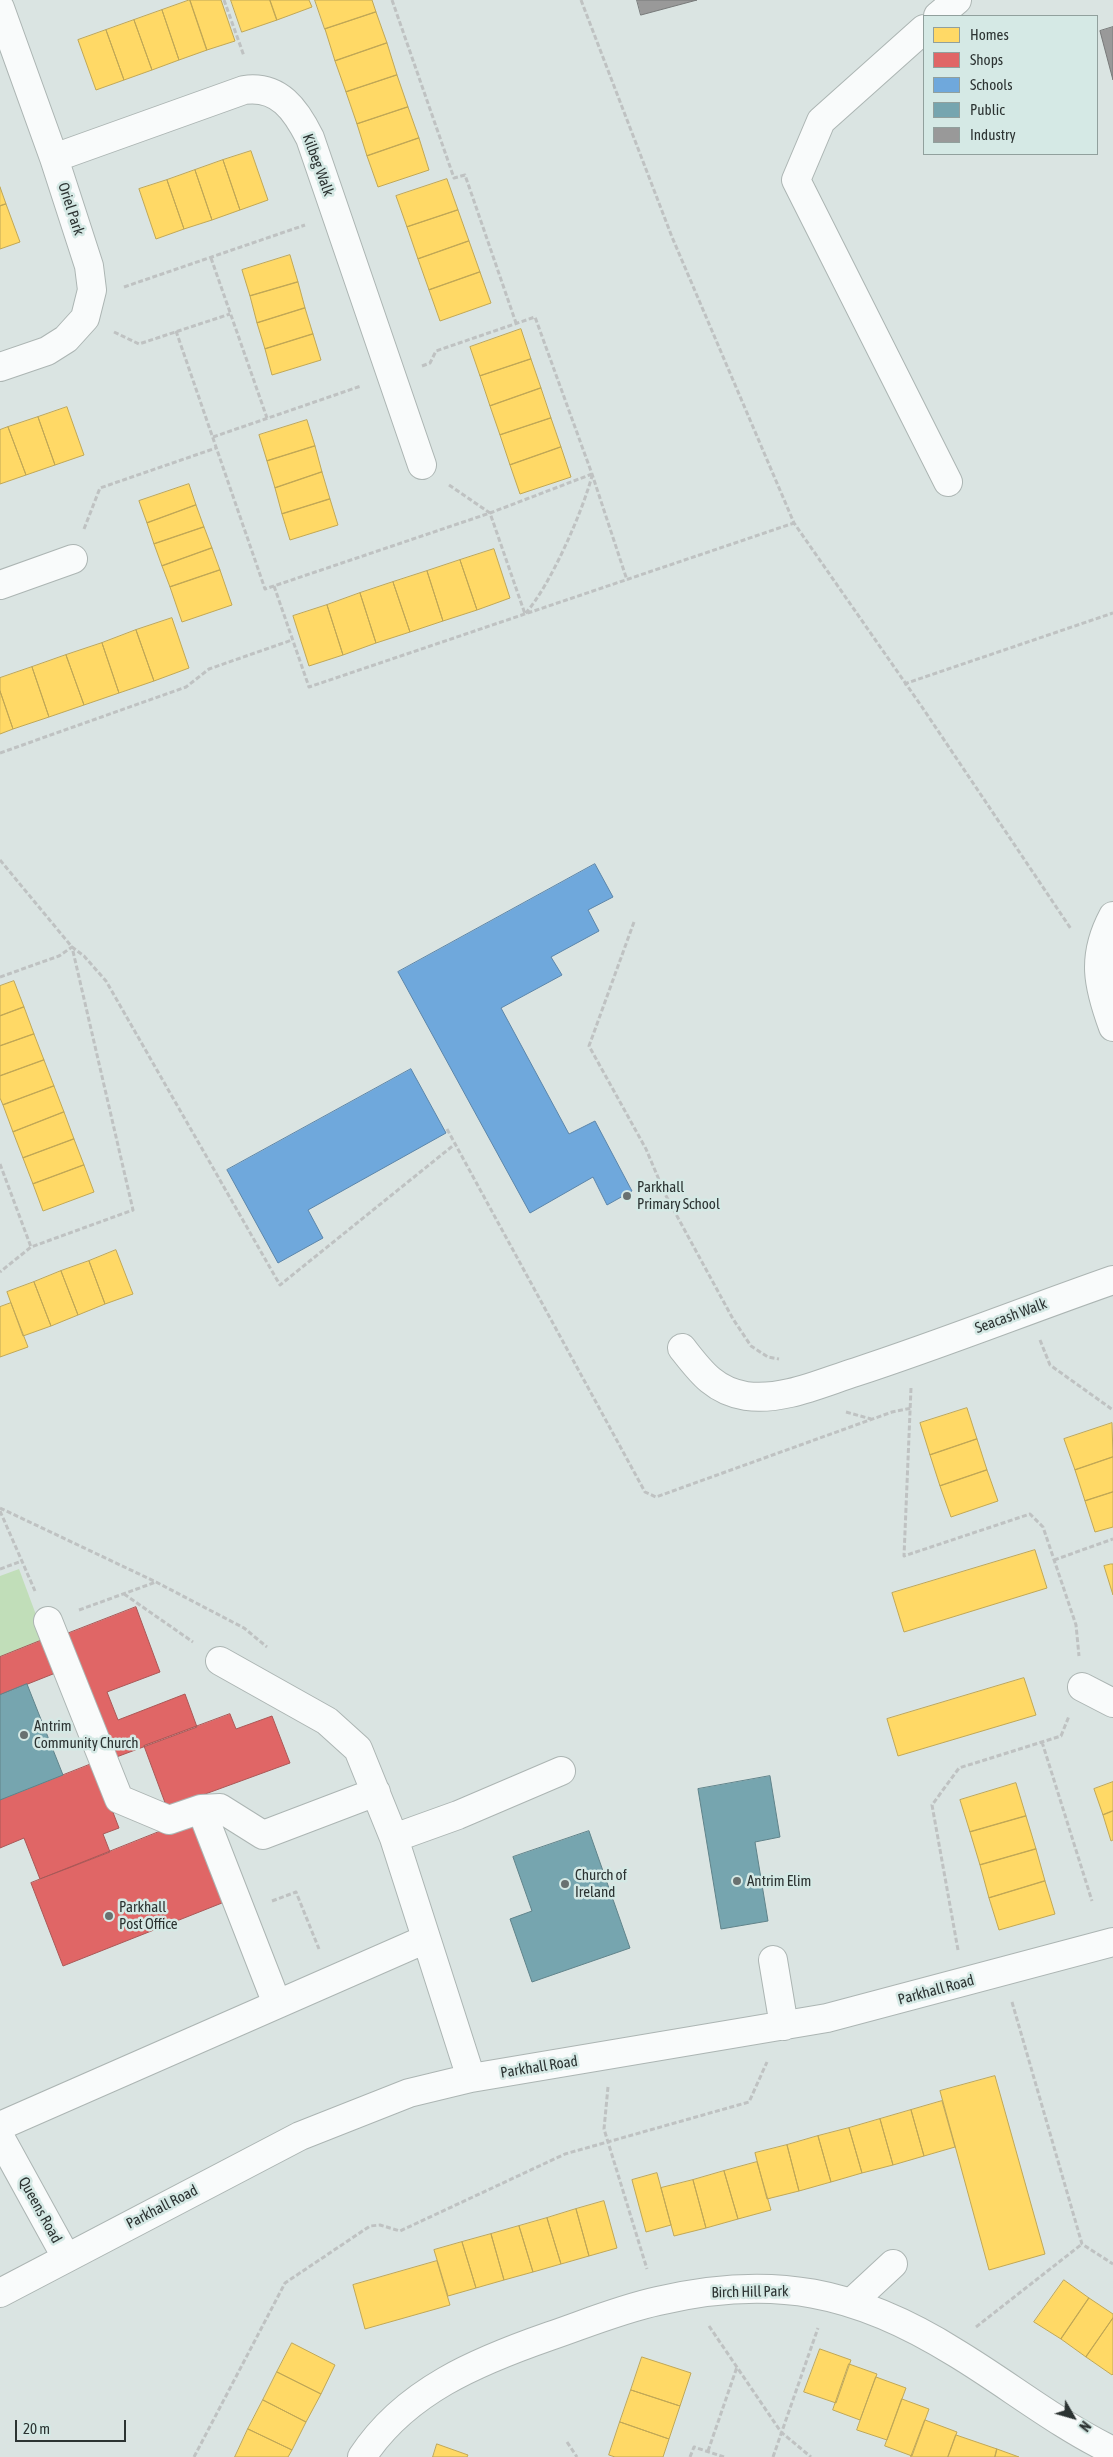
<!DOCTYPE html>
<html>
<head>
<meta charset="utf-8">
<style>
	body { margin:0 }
	#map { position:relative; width:1113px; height:2457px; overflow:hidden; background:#dae4e2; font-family:"Asap Condensed",sans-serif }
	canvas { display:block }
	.legend { position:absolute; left:923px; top:15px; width:175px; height:140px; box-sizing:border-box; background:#d5e9e5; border:1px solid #91a09d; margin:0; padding:6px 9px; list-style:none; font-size:15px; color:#2c3332 }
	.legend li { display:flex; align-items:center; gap:10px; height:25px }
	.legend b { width:25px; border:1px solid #91a09d }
	.north { position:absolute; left:1048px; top:2392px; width:50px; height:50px; -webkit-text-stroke:4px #d5e9e5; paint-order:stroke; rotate:128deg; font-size:14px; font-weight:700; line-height:20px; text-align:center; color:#2c3332 }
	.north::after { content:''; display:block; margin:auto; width:18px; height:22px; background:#2c3332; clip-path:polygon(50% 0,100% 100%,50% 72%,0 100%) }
	.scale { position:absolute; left:15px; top:2420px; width:111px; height:22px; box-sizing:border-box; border:2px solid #2c3332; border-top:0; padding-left:6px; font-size:15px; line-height:18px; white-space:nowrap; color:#2c3332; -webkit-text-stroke:4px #d5e9e5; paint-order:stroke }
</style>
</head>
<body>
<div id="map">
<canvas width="1113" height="2457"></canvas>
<ul class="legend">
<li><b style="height:14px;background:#ffd966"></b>Homes</li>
<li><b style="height:14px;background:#e06666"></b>Shops</li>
<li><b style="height:14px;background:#6fa8dc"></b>Schools</li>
<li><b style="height:14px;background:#76a5af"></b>Public</li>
<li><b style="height:14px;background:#999"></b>Industry</li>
</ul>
<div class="north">N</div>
<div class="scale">20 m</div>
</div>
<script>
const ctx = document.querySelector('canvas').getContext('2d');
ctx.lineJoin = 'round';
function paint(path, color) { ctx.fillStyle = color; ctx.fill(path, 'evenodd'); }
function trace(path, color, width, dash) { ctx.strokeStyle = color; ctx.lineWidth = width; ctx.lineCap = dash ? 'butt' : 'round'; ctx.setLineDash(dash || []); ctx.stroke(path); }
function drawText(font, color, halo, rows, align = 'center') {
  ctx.font = font + ' "Asap Condensed",sans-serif'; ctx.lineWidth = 5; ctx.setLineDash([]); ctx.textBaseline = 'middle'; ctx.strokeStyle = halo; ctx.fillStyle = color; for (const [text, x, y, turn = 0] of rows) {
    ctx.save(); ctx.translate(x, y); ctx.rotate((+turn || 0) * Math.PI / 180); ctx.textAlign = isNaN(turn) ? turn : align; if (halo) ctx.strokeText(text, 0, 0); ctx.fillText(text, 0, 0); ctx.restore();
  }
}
paint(new Path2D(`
	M 19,1569 L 45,1639 L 0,1657 L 0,1576 Z`), '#c1deb9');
const homes = new Path2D(`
	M 190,0 L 207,50 L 179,60 L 162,10 Z
	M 190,0 L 221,0 L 235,41 L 207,50 Z
	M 231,0 L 270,0 L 277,20 L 242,32 Z
	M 270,0 L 309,0 L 312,7 L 277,20 Z
	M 315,0 L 372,0 L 376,12 L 325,29 Z
	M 162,10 L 179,60 L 152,70 L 134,20 Z
	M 376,12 L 387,43 L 335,61 L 325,29 Z
	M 134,20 L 152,70 L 124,80 L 106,30 Z
	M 106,30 L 124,80 L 96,90 L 78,40 Z
	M 387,43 L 397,75 L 346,92 L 335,61 Z
	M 397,75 L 408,107 L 357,124 L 346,92 Z
	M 408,107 L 419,138 L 367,156 L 357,124 Z
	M 419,138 L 429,170 L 378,187 L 367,156 Z
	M 251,151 L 268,200 L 240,210 L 223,160 Z
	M 223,160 L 240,210 L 212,220 L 195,170 Z
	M 195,170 L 212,220 L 184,229 L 167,180 Z
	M 447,179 L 458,210 L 407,227 L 396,196 Z
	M 167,180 L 184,229 L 156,239 L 139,189 Z
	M 0,187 L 6,204 L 0,206 Z
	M 6,204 L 20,242 L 0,249 L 0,206 Z
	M 458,210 L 469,241 L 418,259 L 407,227 Z
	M 469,241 L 480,272 L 429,290 L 418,259 Z
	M 290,255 L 298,282 L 250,296 L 242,270 Z
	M 480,272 L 491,303 L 440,321 L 429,290 Z
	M 298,282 L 305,308 L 257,323 L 250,296 Z
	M 305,308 L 313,334 L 265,349 L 257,323 Z
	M 521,329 L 531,359 L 480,376 L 470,347 Z
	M 313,334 L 321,360 L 272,375 L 265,349 Z
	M 531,359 L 541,388 L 490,406 L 480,376 Z
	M 541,388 L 551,418 L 500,435 L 490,406 Z
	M 67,407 L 84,455 L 55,465 L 38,417 Z
	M 38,417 L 55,465 L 26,475 L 8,427 Z
	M 551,418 L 561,447 L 510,465 L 500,435 Z
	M 307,420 L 315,446 L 267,461 L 259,435 Z
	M 8,427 L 26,475 L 0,484 L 0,430 Z
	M 315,446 L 322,472 L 275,488 L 267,461 Z
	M 561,447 L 571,477 L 520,494 L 510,465 Z
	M 322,472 L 330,499 L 282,514 L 275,488 Z
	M 189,484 L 196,505 L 147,523 L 139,501 Z
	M 330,499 L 338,525 L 290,540 L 282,514 Z
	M 196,505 L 204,527 L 154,544 L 147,523 Z
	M 204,527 L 212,548 L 162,566 L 154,544 Z
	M 212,548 L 220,570 L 170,587 L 162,566 Z
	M 494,549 L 510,598 L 477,610 L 460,560 Z
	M 460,560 L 477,610 L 443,621 L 427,571 Z
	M 220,570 L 232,605 L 182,622 L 170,587 Z
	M 427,571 L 443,621 L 410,632 L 393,582 Z
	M 393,582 L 410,632 L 376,643 L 360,593 Z
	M 360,593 L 376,643 L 343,655 L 327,605 Z
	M 327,605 L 343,655 L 309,666 L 293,616 Z
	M 172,618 L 189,668 L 154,681 L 136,630 Z
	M 136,630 L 154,681 L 119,693 L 102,643 Z
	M 102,643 L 119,693 L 84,705 L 66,655 Z
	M 66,655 L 84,705 L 49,717 L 32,667 Z
	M 32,667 L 49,717 L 13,729 L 0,691 L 0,678 Z
	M 0,691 L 13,729 L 0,734 Z
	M 14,981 L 24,1007 L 0,1016 L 0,986 Z
	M 24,1007 L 34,1034 L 0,1046 L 0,1016 Z
	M 34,1034 L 44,1060 L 0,1076 L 0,1046 Z
	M 44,1060 L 54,1086 L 3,1105 L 0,1098 L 0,1076 Z
	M 54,1086 L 64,1112 L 13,1132 L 3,1105 Z
	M 64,1112 L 74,1139 L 23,1158 L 13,1132 Z
	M 74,1139 L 84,1165 L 33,1184 L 23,1158 Z
	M 84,1165 L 94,1192 L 43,1211 L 33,1184 Z
	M 116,1250 L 133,1294 L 105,1304 L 89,1261 Z
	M 89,1261 L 105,1304 L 78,1315 L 61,1271 Z
	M 61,1271 L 78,1315 L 51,1326 L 34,1282 Z
	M 34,1282 L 51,1326 L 23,1336 L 7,1292 Z
	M 11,1303 L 28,1347 L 0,1357 L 0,1307 Z
	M 967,1408 L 977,1439 L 930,1455 L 920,1423 Z
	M 1112,1423 L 1113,1457 L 1075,1470 L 1064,1439 Z
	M 977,1439 L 987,1470 L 940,1486 L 930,1455 Z
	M 1113,1457 L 1113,1492 L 1085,1501 L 1075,1470 Z
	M 987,1470 L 998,1501 L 951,1517 L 940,1486 Z
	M 1113,1492 L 1113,1527 L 1095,1532 L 1085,1501 Z
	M 1035,1550 L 1047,1588 L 904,1632 L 892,1593 Z
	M 1111,1564 L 1113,1564 L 1113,1595 L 1104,1566 Z
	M 1024,1678 L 1036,1715 L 898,1756 L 887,1719 Z
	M 1113,1782 L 1113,1811 L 1103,1815 L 1094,1789 Z
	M 1016,1783 L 1026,1816 L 970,1832 L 960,1800 Z
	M 1113,1811 L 1113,1840 L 1111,1841 L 1103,1815 Z
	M 1026,1816 L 1036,1849 L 980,1865 L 970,1832 Z
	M 1036,1849 L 1045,1881 L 989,1898 L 980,1865 Z
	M 1045,1881 L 1055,1914 L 999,1930 L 989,1898 Z
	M 995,2076 L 1045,2254 L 989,2270 L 940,2091 Z
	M 942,2101 L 955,2147 L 924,2156 L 911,2110 Z
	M 911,2110 L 924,2156 L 893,2165 L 880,2119 Z
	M 880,2119 L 893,2165 L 862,2173 L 849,2128 Z
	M 849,2128 L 862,2173 L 831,2182 L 818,2136 Z
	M 818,2136 L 831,2182 L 799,2191 L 787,2145 Z
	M 787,2145 L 799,2191 L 767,2199 L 755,2153 Z
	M 757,2162 L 771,2210 L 738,2219 L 724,2171 Z
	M 724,2171 L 738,2219 L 706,2228 L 693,2180 Z
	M 657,2173 L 671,2225 L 646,2232 L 632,2180 Z
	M 693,2180 L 706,2228 L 674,2236 L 661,2188 Z
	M 604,2201 L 617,2248 L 589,2256 L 576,2209 Z
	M 576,2209 L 589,2256 L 561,2264 L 547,2218 Z
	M 547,2218 L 561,2264 L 533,2272 L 519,2226 Z
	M 519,2226 L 533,2272 L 504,2280 L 491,2234 Z
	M 491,2234 L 504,2280 L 476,2288 L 462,2242 Z
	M 462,2242 L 476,2288 L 448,2296 L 434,2250 Z
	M 437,2261 L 450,2305 L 365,2329 L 353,2285 Z
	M 1064,2280 L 1089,2298 L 1061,2339 L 1034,2322 Z
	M 1089,2298 L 1113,2314 L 1113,2318 L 1086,2357 L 1061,2339 Z
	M 1113,2318 L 1113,2374 L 1112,2375 L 1086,2357 Z
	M 292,2343 L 335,2365 L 321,2394 L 277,2372 Z
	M 820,2349 L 851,2360 L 836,2403 L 804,2392 Z
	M 642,2357 L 691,2373 L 680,2406 L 631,2390 Z
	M 849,2364 L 877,2374 L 860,2420 L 833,2410 Z
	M 277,2372 L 321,2394 L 306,2422 L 263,2400 Z
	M 876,2377 L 906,2388 L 887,2440 L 857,2430 Z
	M 631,2390 L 680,2406 L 669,2439 L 620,2422 Z
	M 902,2399 L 929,2409 L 912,2456 L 885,2446 Z
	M 263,2400 L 306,2422 L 292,2450 L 248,2429 Z
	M 925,2420 L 957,2432 L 948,2457 L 911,2457 Z
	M 620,2422 L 669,2439 L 663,2457 L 615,2457 L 609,2455 Z
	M 248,2429 L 292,2450 L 288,2457 L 235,2457 Z
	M 956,2435 L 997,2449 L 995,2457 L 948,2457 Z
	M 437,2444 L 468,2455 L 467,2457 L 433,2457 Z
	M 997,2449 L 1019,2457 L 995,2457 Z`);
paint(homes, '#ffd966');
trace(homes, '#c0a756', 1);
const shops = new Path2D(`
	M 136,1607 L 160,1672 L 107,1692 L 118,1720 L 185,1694 L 197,1727 L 111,1759 L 64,1635 Z
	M 45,1639 L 58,1672 L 0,1695 L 0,1657 Z
	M 230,1714 L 236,1729 L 272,1716 L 290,1763 L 167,1808 L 144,1746 Z
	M 94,1763 L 119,1828 L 103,1834 L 110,1852 L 40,1879 L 24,1838 L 0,1848 L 0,1800 Z
	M 194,1818 L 227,1901 L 63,1966 L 31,1883 Z`);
paint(shops, '#e06666');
trace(shops, '#aa5756', 1);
const schools = new Path2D(`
	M 595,864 L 613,897 L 588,910 L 599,931 L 551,957 L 562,975 L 501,1008 L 569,1134 L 595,1121 L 632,1191 L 607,1205 L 593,1177 L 530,1213 L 398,972 Z
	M 411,1069 L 446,1133 L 308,1210 L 323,1238 L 278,1263 L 227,1170 Z`);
paint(schools, '#6fa8dc');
trace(schools, '#5b85a9', 1);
const public = new Path2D(`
	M 27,1684 L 63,1775 L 0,1800 L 0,1695 Z
	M 770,1776 L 780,1837 L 755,1842 L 768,1921 L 721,1929 L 698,1789 Z
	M 589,1831 L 630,1948 L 532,1982 L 510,1919 L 532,1911 L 513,1857 Z`);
paint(public, '#76a5af');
trace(public, '#60838a', 1);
const industry = new Path2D(`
	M 637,0 L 697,0 L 641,15 Z
	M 1113,27 L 1113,80 L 1100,31 Z`);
paint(industry, '#999');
trace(industry, '#787a7a', 1);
const minor = new Path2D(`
	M 0,8 L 54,158 L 89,266 L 92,290 L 85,318 L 66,339 L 47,351 L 0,367
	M 938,16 L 957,0
	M 924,29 L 821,121 L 796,180 L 948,482
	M 54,158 L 244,90 C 279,85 296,110 310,138 L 422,465
	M 0,585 L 73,559
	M 1113,916 C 1091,957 1098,986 1113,1027
	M 682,1348 C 700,1371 714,1391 746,1396 C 783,1401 821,1383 856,1372 C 942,1344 1027,1310 1113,1280
	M 48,1621 L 119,1799 L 169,1820 L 201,1809 L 220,1808 L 263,1835 L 376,1792
	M 220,1661 L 327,1721 L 358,1749 L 394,1838 L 471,2078
	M 1082,1687 L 1113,1703
	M 201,1809 L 277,2004
	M 394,1838 L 458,1815 L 561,1771
	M 773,1960 L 784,2026
	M 0,2126 L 426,1939
	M 0,2137 L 66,2257
	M 0,2293 L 300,2136 L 409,2093 L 471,2078 L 827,2018 L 1113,1942
	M 852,2302 L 893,2264
	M 362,2457 C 405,2391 478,2361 550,2336 C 585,2324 621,2309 658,2301 C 773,2274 857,2291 956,2353 C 1009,2385 1057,2424 1113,2451`);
trace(minor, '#acb5b3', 30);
trace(new Path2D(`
	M 224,0 L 244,56
	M 392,0 L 454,178 L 465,175 L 516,323
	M 581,0 L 672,237 L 794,523 L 922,707 L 1071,929
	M 211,258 L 267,418
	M 124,287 L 305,225
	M 176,331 L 265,589 L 490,513 L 592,474
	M 114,332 L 139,344 L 230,314
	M 422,366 L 430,363 L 436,351 L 535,317 L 592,474 L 627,580
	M 213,437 L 361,386
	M 449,485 L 490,513 L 525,614 C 550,586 582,513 592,476
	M 84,529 L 100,488 L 216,448
	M 274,586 L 309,687 L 794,523
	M 904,684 L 1113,613
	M 0,753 L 186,687 L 209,669 L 292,640
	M 0,860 L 72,947 L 84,956 L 106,981 L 280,1285 L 455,1144
	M 634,922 L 589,1046 L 646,1149 L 665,1194 L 733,1319 L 751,1346 L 768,1357 L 779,1359
	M 0,977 L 59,956 L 72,947 L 133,1210 L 31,1247 L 0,1272
	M 447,1129 L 645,1492 L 656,1497 L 892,1412 L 912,1408
	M 0,1164 L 31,1247
	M 1040,1340 L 1050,1365 L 1113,1410
	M 911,1388 L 904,1556 L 1030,1514 L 1043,1527 L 1076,1625 L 1079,1656
	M 846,1412 L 871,1419
	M 0,1508 L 156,1582 L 244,1628 L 267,1647
	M 0,1511 L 35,1591
	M 1054,1560 L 1113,1539
	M 0,1569 L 22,1561
	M 124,1594 L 193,1642
	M 79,1610 L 156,1582
	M 1042,1742 L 1092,1901
	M 272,1901 L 296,1892 L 319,1949
	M 958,1950 L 932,1805 L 959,1768 L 1061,1736 L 1069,1716
	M 1012,2002 L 1082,2244 L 1113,2264
	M 608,2087 L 604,2129 L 647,2269
	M 709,2326 L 781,2432 L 811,2457
	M 976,2327 L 1082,2244
	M 567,2442 L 577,2457
	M 708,2451 L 737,2367
	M 194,2457 L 285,2283 L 370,2226 L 380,2225 L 400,2231 L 565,2154 L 749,2102 L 767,2062
	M 690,2457 L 694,2447 L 724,2457
	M 773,2457 L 818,2328`), '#bfc2c2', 3, [5, 2.5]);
trace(minor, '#f9fbfb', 28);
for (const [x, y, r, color] of [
	[627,1196,5,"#697170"],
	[24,1735,5,"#697170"],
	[737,1881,5,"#697170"],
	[565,1884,5,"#697170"],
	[109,1916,5,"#697170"]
]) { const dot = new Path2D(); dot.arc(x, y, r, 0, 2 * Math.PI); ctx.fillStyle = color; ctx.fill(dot); trace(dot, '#d5e9e5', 2); }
drawText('15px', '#2c3332', '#d5e9e5', [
	["Kilbeg Walk",318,165,70],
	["Oriel Park",71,209,72],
	["Seacash Walk",1011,1316,-20],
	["Parkhall Road",936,1990,-15],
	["Parkhall Road",539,2067,-9],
	["Parkhall Road",162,2207,-27],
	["Queens Road",40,2210,61],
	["Birch Hill Park",750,2292,-1]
]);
drawText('15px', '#2c3332', '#d5e9e5', [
	["Parkhall",637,1187],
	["Primary School",637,1204],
	["Antrim",34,1726],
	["Community Church",34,1743],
	["Church of",575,1875],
	["Ireland",575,1892],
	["Antrim Elim",747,1881],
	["Parkhall",119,1907],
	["Post Office",119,1924]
], 'left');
</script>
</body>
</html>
